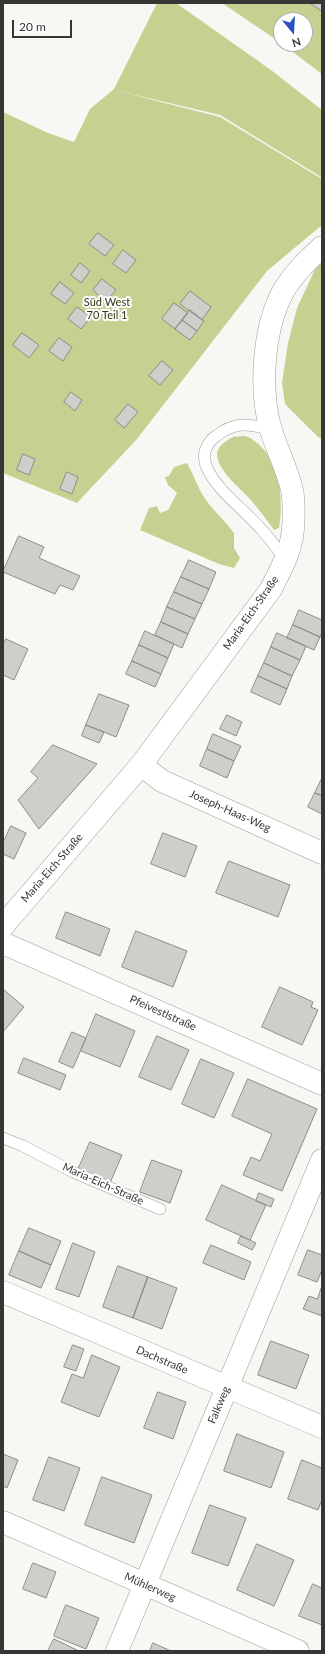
<!DOCTYPE html>
<html>
<head>
<meta charset="utf-8">
<style>
	body { margin:0 }
	#map { position:relative; width:325px; height:1654px; overflow:hidden; background:#f7f8f3; font-family:Lato,sans-serif }
	canvas { display:block }
	.frame { position:absolute; inset:0; border:4px solid #363634; pointer-events:none }
	.north { position:absolute; left:273px; top:12px; width:40px; height:40px; box-sizing:border-box; background:#fff; border:1px solid #afafae; border-radius:50%; rotate:162deg; font-size:11px; font-weight:700; line-height:16px; text-align:center; color:#363634 }
	.north::after { content:''; display:block; margin:auto; width:14px; height:18px; background:#2e51c1; clip-path:polygon(50% 0,100% 100%,50% 72%,0 100%) }
	.scale { position:absolute; left:12px; top:20px; width:60px; height:18px; box-sizing:border-box; border:2px solid #363634; border-top:0; padding-left:5px; font-size:12px; line-height:14px; white-space:nowrap; color:#363634; -webkit-text-stroke:3px #fff; paint-order:stroke }
</style>
</head>
<body>
<div id="map">
<canvas width="325" height="1654"></canvas>
<div class="frame"></div>
<div class="north">N</div>
<div class="scale">20 m</div>
</div>
<script>
const ctx = document.querySelector('canvas').getContext('2d');
ctx.lineJoin = 'round';
function paint(path, color) { ctx.fillStyle = color; ctx.fill(path, 'evenodd'); }
function trace(path, color, width, dash) { ctx.strokeStyle = color; ctx.lineWidth = width; ctx.lineCap = dash ? 'butt' : 'round'; ctx.setLineDash(dash || []); ctx.stroke(path); }
function drawText(font, color, halo, rows, align = 'center') {
  ctx.font = font + ' Lato,sans-serif'; ctx.lineWidth = 4; ctx.setLineDash([]); ctx.textBaseline = 'middle'; ctx.strokeStyle = halo; ctx.fillStyle = color; for (const [text, x, y, turn = 0] of rows) {
    ctx.save(); ctx.translate(x, y); ctx.rotate((+turn || 0) * Math.PI / 180); ctx.textAlign = isNaN(turn) ? turn : align; if (halo) ctx.strokeText(text, 0, 0); ctx.fillText(text, 0, 0); ctx.restore();
  }
}
paint(new Path2D(`
	M 157,3 L 166,3 L 155,25 L 166,3 L 176,3 L 271,70 L 322,110 L 322,176 L 321,177 L 220,115 L 114,90 L 220,117 L 322,179 L 322,225 L 267,271 L 137,439 L 77,503 L 3,473 L 3,112 L 48,133 L 74,142 L 90,109 L 114,89 Z
	M 222,3 L 322,3 L 322,74 L 282,44 L 305,44 L 305,20 L 281,20 L 281,43 Z
	M 322,262 L 322,439 L 318,437 L 285,404 L 282,383 L 288,343 L 297,308 L 317,265 Z
	M 233,437 C 237,437 244,435 248,437 C 251,438 254,441 256,442 C 280,461 284,500 279,528 L 274,530 C 266,519 258,508 249,498 C 240,488 217,470 217,454 C 218,445 226,441 233,437 Z
	M 187,463 C 193,473 196,484 202,494 C 211,509 224,519 234,533 L 234,548 L 240,558 L 234,568 L 219,564 L 140,530 L 149,508 L 157,506 L 160,513 L 168,510 L 177,493 L 168,485 L 165,477 L 169,476 L 174,467 Z`), '#c8d091');
const building = new Path2D(`
	M 310,3 L 322,3 L 322,11 Z
	M 98,233 L 114,245 L 105,256 L 89,244 Z
	M 123,250 L 136,260 L 126,273 L 113,264 Z
	M 80,263 L 90,271 L 81,283 L 71,275 Z
	M 102,279 L 116,290 L 106,302 L 93,290 Z
	M 60,282 L 74,293 L 65,304 L 51,294 Z
	M 190,291 L 211,307 L 202,320 L 180,304 Z
	M 174,303 L 188,313 L 175,329 L 162,319 Z
	M 77,307 L 91,317 L 81,329 L 68,319 Z
	M 190,310 L 204,321 L 197,331 L 182,320 Z
	M 182,320 L 197,331 L 190,340 L 175,329 Z
	M 22,333 L 39,345 L 29,358 L 13,345 Z
	M 59,338 L 72,347 L 63,361 L 49,351 Z
	M 162,361 L 173,370 L 160,385 L 149,376 Z
	M 71,392 L 82,400 L 75,411 L 64,402 Z
	M 128,404 L 138,412 L 124,428 L 115,420 Z
	M 23,454 L 35,459 L 29,475 L 17,470 Z
	M 67,472 L 78,477 L 72,494 L 60,489 Z
	M 19,536 L 44,547 L 39,558 L 80,576 L 73,590 L 60,585 L 55,594 L 3,572 Z
	M 189,560 L 216,572 L 209,589 L 181,577 Z
	M 181,577 L 209,589 L 202,604 L 174,592 Z
	M 174,592 L 202,604 L 195,619 L 167,607 Z
	M 167,607 L 195,619 L 188,634 L 161,622 Z
	M 299,610 L 322,620 L 322,632 L 320,637 L 293,625 Z
	M 161,622 L 188,634 L 182,648 L 155,635 Z
	M 293,625 L 320,637 L 314,650 L 287,638 Z
	M 145,631 L 174,644 L 168,658 L 139,645 Z
	M 277,633 L 306,646 L 300,660 L 271,647 Z
	M 6,639 L 28,649 L 14,680 L 3,675 L 3,645 Z
	M 139,645 L 168,658 L 161,674 L 132,661 Z
	M 271,647 L 300,660 L 292,676 L 264,663 Z
	M 132,661 L 161,674 L 155,687 L 126,674 Z
	M 264,663 L 292,676 L 287,689 L 258,676 Z
	M 258,676 L 287,689 L 280,705 L 251,692 Z
	M 99,694 L 129,705 L 116,737 L 86,725 Z
	M 227,715 L 242,722 L 236,736 L 220,729 Z
	M 86,725 L 104,732 L 99,743 L 82,736 Z
	M 213,734 L 241,746 L 234,761 L 207,749 Z
	M 53,745 L 97,764 L 39,829 L 18,800 L 38,778 L 31,772 Z
	M 207,749 L 234,761 L 227,778 L 200,766 Z
	M 322,778 L 322,796 L 315,793 Z
	M 315,793 L 322,796 L 322,814 L 308,807 Z
	M 11,826 L 26,833 L 14,859 L 3,854 L 3,843 Z
	M 163,833 L 197,846 L 185,877 L 151,864 Z
	M 229,861 L 290,885 L 278,917 L 216,893 Z
	M 66,912 L 110,929 L 100,956 L 56,938 Z
	M 136,931 L 187,951 L 173,987 L 122,967 Z
	M 280,987 L 313,1002 L 311,1007 L 318,1010 L 302,1045 L 262,1027 Z
	M 3,989 L 24,1007 L 3,1032 Z
	M 96,1014 L 135,1031 L 120,1067 L 81,1051 Z
	M 72,1032 L 86,1038 L 73,1068 L 59,1062 Z
	M 157,1036 L 189,1050 L 171,1090 L 139,1077 Z
	M 24,1058 L 66,1075 L 60,1090 L 18,1073 Z
	M 201,1059 L 234,1073 L 214,1118 L 182,1104 Z
	M 248,1079 L 317,1109 L 282,1191 L 243,1175 L 251,1157 L 260,1161 L 272,1134 L 232,1116 Z
	M 90,1142 L 122,1155 L 110,1183 L 78,1170 Z
	M 152,1160 L 182,1171 L 170,1203 L 140,1192 Z
	M 222,1185 L 266,1205 L 250,1240 L 206,1220 Z
	M 259,1193 L 274,1199 L 271,1207 L 256,1201 Z
	M 29,1228 L 61,1241 L 51,1265 L 19,1251 Z
	M 241,1236 L 256,1243 L 252,1250 L 238,1243 Z
	M 73,1243 L 95,1252 L 79,1297 L 56,1289 Z
	M 211,1245 L 251,1262 L 244,1280 L 203,1263 Z
	M 308,1250 L 322,1255 L 322,1270 L 317,1282 L 298,1275 Z
	M 19,1251 L 51,1265 L 41,1288 L 9,1275 Z
	M 118,1266 L 148,1277 L 133,1318 L 103,1307 Z
	M 148,1277 L 177,1288 L 162,1329 L 133,1318 Z
	M 322,1286 L 322,1316 L 303,1309 L 309,1296 L 317,1299 Z
	M 271,1341 L 309,1355 L 296,1389 L 258,1375 Z
	M 73,1345 L 84,1349 L 76,1371 L 64,1367 Z
	M 92,1355 L 120,1367 L 99,1417 L 61,1402 L 72,1374 L 83,1378 Z
	M 158,1392 L 186,1402 L 173,1439 L 144,1428 Z
	M 237,1434 L 284,1452 L 271,1488 L 224,1471 Z
	M 3,1454 L 18,1460 L 7,1488 L 3,1486 Z
	M 49,1457 L 80,1468 L 64,1511 L 33,1500 Z
	M 302,1460 L 322,1468 L 322,1499 L 318,1510 L 288,1499 Z
	M 102,1477 L 152,1495 L 134,1543 L 85,1525 Z
	M 210,1505 L 246,1518 L 228,1566 L 192,1553 Z
	M 257,1544 L 294,1560 L 274,1606 L 237,1590 Z
	M 33,1563 L 56,1572 L 46,1598 L 23,1589 Z
	M 313,1584 L 322,1588 L 322,1625 L 299,1616 Z
	M 66,1605 L 99,1618 L 86,1649 L 54,1636 Z
	M 54,1639 L 79,1651 L 48,1651 Z
	M 153,1643 L 171,1651 L 150,1651 Z`);
paint(building, '#cecfca');
trace(building, '#8c8d88', 1);
const lane = new Path2D(`
	M 271,429 C 248,424 236,421 216,436 C 206,443 201,456 207,468 C 218,492 244,509 261,529 C 270,539 278,550 286,560
	M 3,1138 L 23,1146 L 73,1172 L 160,1209`);
const street = new Path2D(`
	M 141,765 L 162,781 L 322,853
	M 3,943 L 322,1084
	M 3,1292 L 322,1427
	M 3,1522 L 298,1651
	M 117,1651 L 322,1160`);
const secondary = new Path2D(`
	M 3,926 L 141,765 L 271,589 C 281,569 291,552 293,529 C 294,519 294,499 292,490 C 287,469 277,450 271,430 C 259,390 263,327 284,290 C 294,273 308,260 322,247`);
trace(lane, '#9b9c97', 12);
trace(street, '#9b9c97', 23);
trace(secondary, '#9b9c97', 23);
trace(lane, '#fff', 11);
trace(street, '#fff', 22);
trace(secondary, '#fff', 22);
drawText('11px', '#323512', '#fff', [
	["Süd West",107,302],
	["70 Teil 1",107,315]
]);
drawText('11px', '#363634', '#fff', [
	["Maria-Eich-Straße",251,613,-55],
	["Joseph-Haas-Weg",230,811,24],
	["Maria-Eich-Straße",52,868,-49],
	["Pfeivestlstraße",163,1013,24],
	["Maria-Eich-Straße",103,1184,24],
	["Dachstraße",162,1360,23],
	["Falkweg",219,1405,-67],
	["Mühlerweg",150,1587,24]
]);
</script>
</body>
</html>
